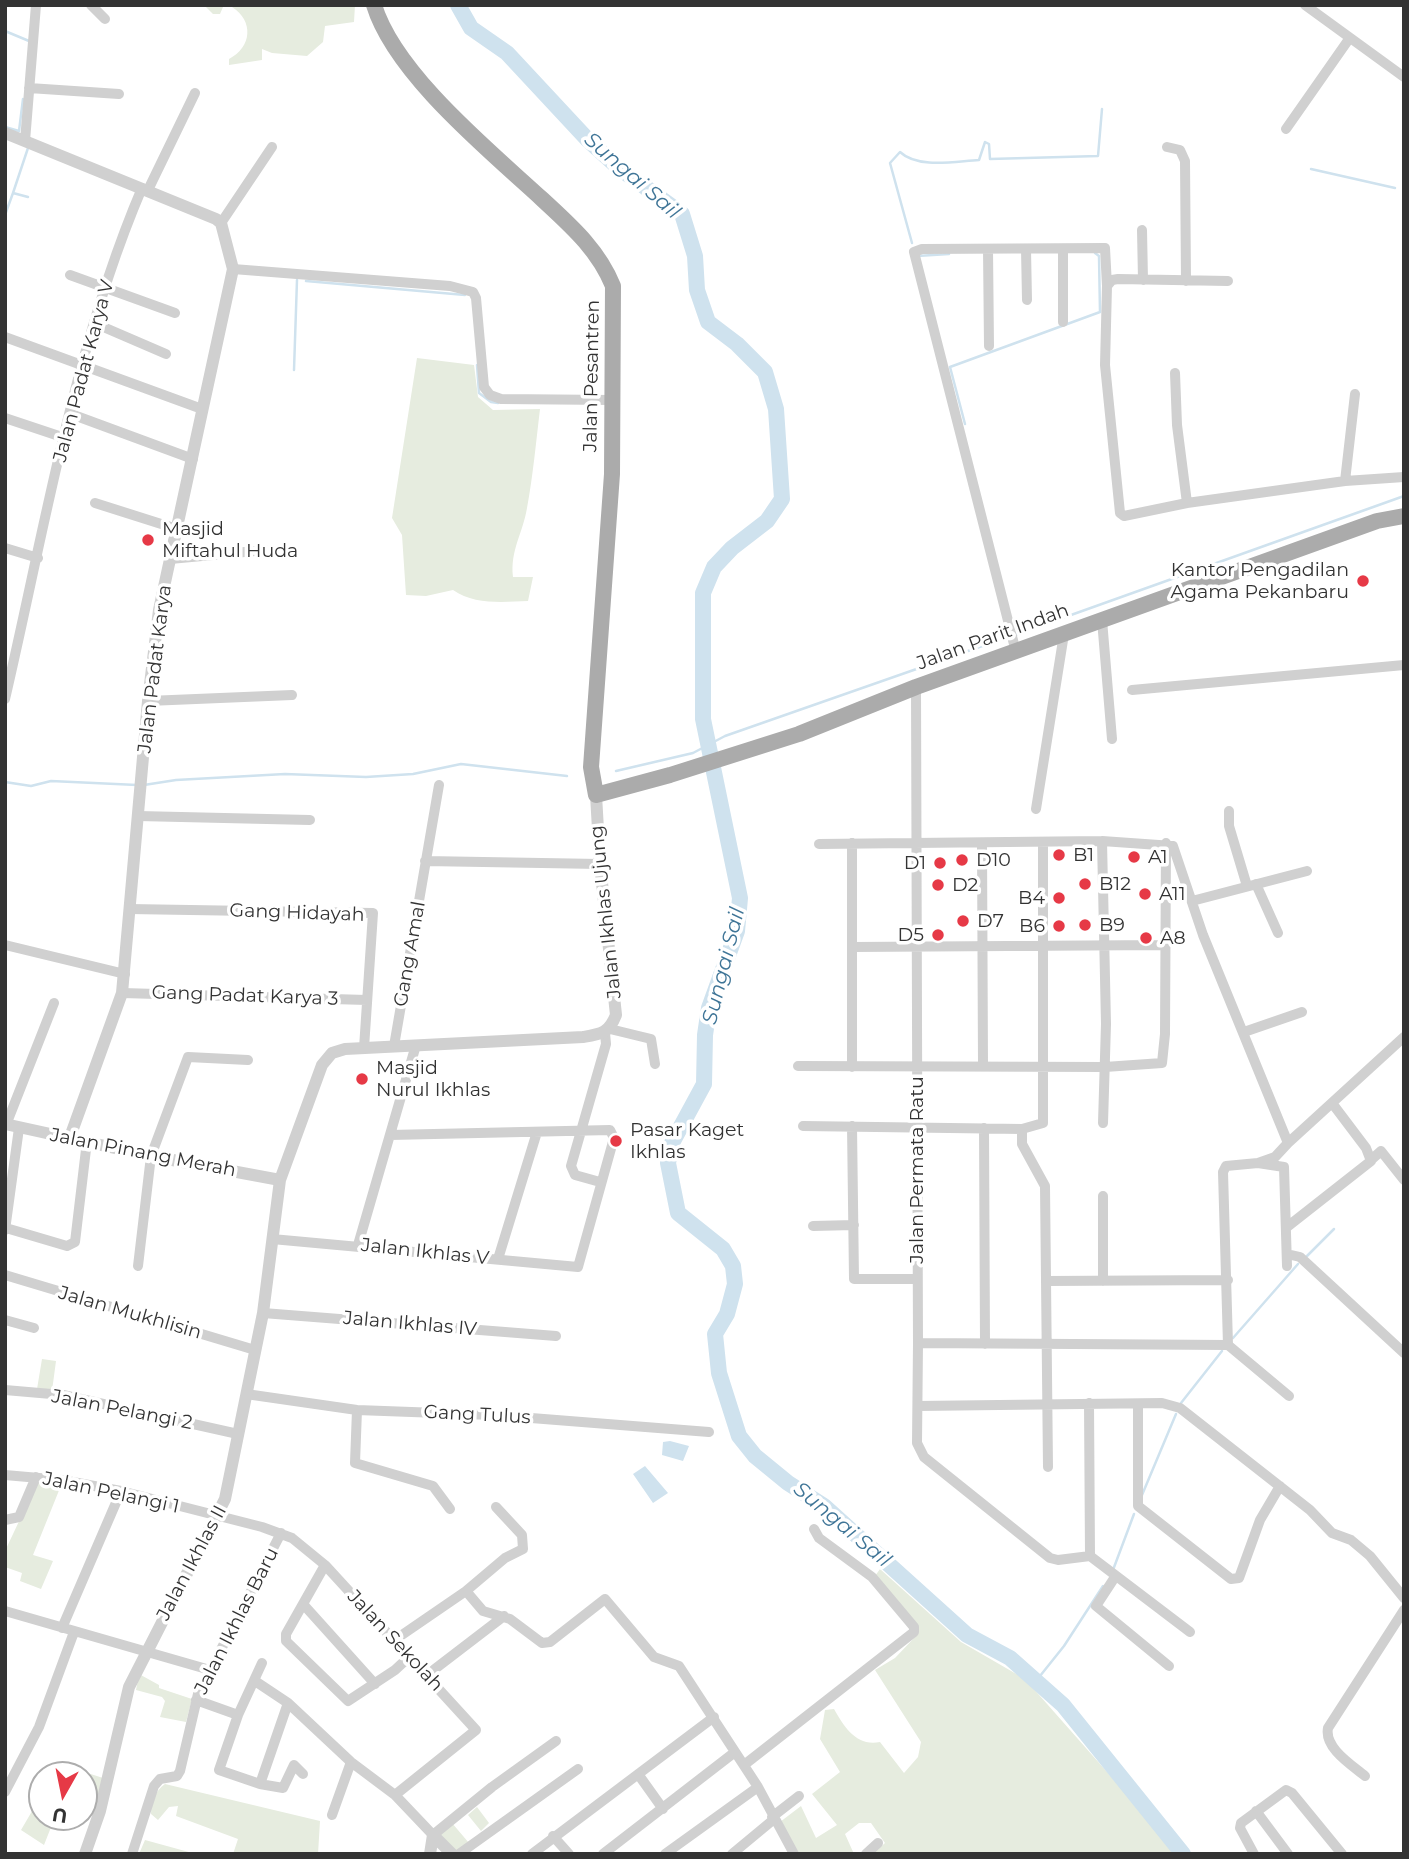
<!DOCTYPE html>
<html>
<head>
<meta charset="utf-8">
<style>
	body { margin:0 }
	#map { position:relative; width:1409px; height:1859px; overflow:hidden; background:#fff; font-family:Montserrat,sans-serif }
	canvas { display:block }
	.frame { position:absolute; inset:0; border:7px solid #333; pointer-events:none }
	.north { position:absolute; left:28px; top:1761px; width:70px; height:70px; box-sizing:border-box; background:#fff; border:2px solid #adadad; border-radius:50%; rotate:189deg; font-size:19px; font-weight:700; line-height:28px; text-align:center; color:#333 }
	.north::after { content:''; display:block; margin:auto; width:24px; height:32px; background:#e63946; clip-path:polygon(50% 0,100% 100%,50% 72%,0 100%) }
</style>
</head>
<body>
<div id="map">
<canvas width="1409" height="1859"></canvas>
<div class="frame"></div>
<div class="north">U</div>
</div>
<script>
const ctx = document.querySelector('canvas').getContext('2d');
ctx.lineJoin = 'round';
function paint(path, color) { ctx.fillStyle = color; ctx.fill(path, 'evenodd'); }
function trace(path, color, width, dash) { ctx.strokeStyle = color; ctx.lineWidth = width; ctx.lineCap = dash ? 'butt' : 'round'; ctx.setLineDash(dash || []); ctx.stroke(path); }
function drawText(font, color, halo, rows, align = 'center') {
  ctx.font = font + ' Montserrat,sans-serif'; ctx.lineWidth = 7; ctx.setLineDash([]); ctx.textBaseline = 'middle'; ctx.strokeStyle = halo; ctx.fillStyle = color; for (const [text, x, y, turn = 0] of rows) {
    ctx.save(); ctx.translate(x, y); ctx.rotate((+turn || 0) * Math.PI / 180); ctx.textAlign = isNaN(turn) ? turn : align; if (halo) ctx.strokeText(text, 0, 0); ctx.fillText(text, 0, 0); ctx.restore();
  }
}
paint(new Path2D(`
	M 204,5 L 355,5 L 354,22 L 325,26 L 323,42 L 307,56 L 272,53 L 262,49 L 262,60 L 229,65 L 229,59 C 252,47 254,21 232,7 L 223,7 L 220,14 L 213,14 Z
	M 417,358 L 474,365 L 478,397 L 493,410 L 540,409 C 536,442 533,476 527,508 C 523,533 510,550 513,577 L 533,577 L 528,601 C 503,602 474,605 453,590 L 426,596 L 406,595 L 402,535 L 392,518 Z
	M 42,1359 L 56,1361 L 52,1391 L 37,1389 Z
	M 38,1481 L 62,1483 L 33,1555 L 53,1561 L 41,1589 L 20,1581 L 22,1573 L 5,1567 L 5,1551 Z
	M 880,1569 L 961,1642 L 1025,1679 L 1153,1824 L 1174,1854 L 873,1854 L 885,1843 L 871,1823 L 859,1823 L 845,1834 L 854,1854 L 798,1854 L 780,1822 L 801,1806 L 816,1838 L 837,1825 L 812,1794 L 840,1772 L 820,1739 L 825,1710 L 834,1709 C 844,1727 857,1747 880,1742 L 904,1773 L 918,1757 L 921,1742 L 875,1670 L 895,1658 L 916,1636 L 875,1576 Z
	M 139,1674 L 159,1685 L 159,1688 L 192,1699 L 186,1722 L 160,1717 L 165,1701 L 162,1697 L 136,1690 Z
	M 63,1765 L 103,1778 L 96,1803 L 84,1798 L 84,1775 L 58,1775 Z
	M 165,1784 L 320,1821 L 318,1854 L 233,1854 L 238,1839 L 176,1816 L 178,1806 L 169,1807 L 158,1820 L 151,1814 C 151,1802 155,1791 165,1784 Z
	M 42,1794 L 42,1817 L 55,1817 L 44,1845 L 21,1830 Z
	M 477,1807 L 489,1823 L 481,1831 L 468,1815 Z
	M 452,1823 L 469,1843 L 457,1853 L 439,1833 Z
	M 145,1840 L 196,1854 L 139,1854 Z`), '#e6ecdf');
paint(new Path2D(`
	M 670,1441 L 689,1446 L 683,1461 L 662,1455 L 663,1442 Z
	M 645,1466 L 668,1493 L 653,1503 L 633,1474 Z`), '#cfe2ee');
trace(new Path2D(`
	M 5,31 L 29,41
	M 5,127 L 19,131 L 23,99
	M 28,148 L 13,193 L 28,197
	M 1311,169 L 1395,188
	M 5,215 L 13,193
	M 912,243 L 890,163 L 900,152 C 918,169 956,161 979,160 L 985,142 L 989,144 L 990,159 L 1098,156 L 1102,109
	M 917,256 L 949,254
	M 306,281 L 465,295
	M 477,365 L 479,393 L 491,402 L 498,403
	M 294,370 L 297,280
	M 965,424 L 950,367 L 1100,312 L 1099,256 L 1095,253
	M 1015,635 L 1404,496
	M 616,771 L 693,753 L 725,736 L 1008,637
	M 5,782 L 31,786 L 51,781 L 137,785
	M 144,785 L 176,780 L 285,774 L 366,777 L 413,774 L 461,764 L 567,776
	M 1307,1256 L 1334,1229
	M 1233,1338 L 1298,1264
	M 1181,1403 L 1222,1351
	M 1142,1495 L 1176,1414
	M 1113,1570 L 1134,1514
	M 1036,1681 L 1064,1646 L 1103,1586`), '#cfe2ee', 2.5);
trace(new Path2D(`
	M 458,5 L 471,28 L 507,53 L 588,140 L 619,168 L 682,214 L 695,256 L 697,290 L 708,322 L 737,344 L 765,372 L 776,409 L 782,499 L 767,521 L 732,548 L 714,567 L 703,593 L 703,719 L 740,898 L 737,931 L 709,1008 L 705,1035 L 704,1084 L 672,1143 L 668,1163 L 678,1213 L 723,1249 L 733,1266 L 735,1284 L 727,1314 L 715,1334 L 719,1373 L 739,1436 L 755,1456 L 788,1483 L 824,1506 L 967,1635 L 1010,1658 L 1063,1705 L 1183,1854`), '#cfe2ee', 16);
trace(new Path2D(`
	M 91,5 L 105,19
	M 1305,5 L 1404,77
	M 29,88 L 119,94
	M 1286,129 L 1349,39
	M 25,141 L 36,5
	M 1167,147 L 1180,150 L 1185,161 L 1186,281
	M 148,190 L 195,93
	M 221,223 L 272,147
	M 1142,230 L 1143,280
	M 988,249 L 989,346
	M 1026,249 L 1027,300
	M 233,269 L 450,286 L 473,292 L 476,298 L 484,387 L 490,395 L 501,399 L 612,400
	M 70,275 L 175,313
	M 1228,281 L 1118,279 L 1112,280 L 1107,286 L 1105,365 L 1120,513 L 1124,516 L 1187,503 L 1345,481 L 1404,477
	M 1063,322 L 1063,249
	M 94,323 L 166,354
	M 5,337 L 202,409
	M 1175,373 L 1177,425 L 1187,503
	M 71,414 L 193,459
	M 5,418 L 65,438
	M 1345,481 L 1355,394
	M 95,503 L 177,529
	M 5,548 L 38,558
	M 170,559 L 266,550
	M 1102,620 L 1112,739
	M 1016,652 L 914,252 L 922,249 L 1105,248 L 1107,286
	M 916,687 L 918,1343 L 1228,1345
	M 1132,690 L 1404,665
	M 5,699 C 45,528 73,350 142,188
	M 148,701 L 292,695
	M 1036,809 L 1064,634
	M 1229,811 L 1229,826 L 1247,886
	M 138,816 L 310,820
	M 1102,841 L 1106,1024 L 1103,1123
	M 852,843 L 852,1067
	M 982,843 L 983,1065
	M 819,844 L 1102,841 L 1173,846 L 1203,935 L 1288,1143 L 1275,1157 L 1258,1163
	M 425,861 L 600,864
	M 1256,884 L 1278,933
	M 1192,901 L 1307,871
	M 129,909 L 373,913 L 364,1048
	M 5,945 L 125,974
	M 853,947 L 1164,945
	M 122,993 L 367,1000
	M 610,1029 L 651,1039 L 655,1064
	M 1244,1032 L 1302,1012
	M 394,1046 L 439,785
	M 798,1066 L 1105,1067 L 1162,1063 L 1165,1034 L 1166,843
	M 6,1125 L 54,1003
	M 803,1126 L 1022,1129 L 1043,1123 L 1043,842
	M 852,1126 L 854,1279 L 916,1279
	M 984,1128 L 985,1344
	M 1022,1129 L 1022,1144 L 1045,1186 L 1048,1467
	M 1288,1143 L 1404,1037
	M 1371,1160 L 1381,1151 L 1404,1180
	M 600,1182 L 575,1175 L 571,1166 L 606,1044 L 605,1033
	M 1103,1196 L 1103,1281
	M 813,1226 L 854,1225
	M 1287,1227 L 1371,1161 L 1366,1148 L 1332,1103
	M 6,1228 L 67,1246 L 75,1242 L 87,1141
	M 5,1230 L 19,1128
	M 272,1239 L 578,1267 L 614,1138 L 610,1130 L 390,1135
	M 358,1245 L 416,1045
	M 1287,1254 L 1300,1257 L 1404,1353
	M 498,1259 L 537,1132
	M 138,1266 L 151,1156 L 188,1057 L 248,1060
	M 5,1275 L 255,1350
	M 1047,1281 L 1228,1280
	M 263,1313 L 556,1336
	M 5,1320 L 34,1328
	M 918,1343 L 917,1443 L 924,1457 L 1050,1558 L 1058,1560 L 1090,1556 L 1190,1632
	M 1228,1345 L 1223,1172 L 1226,1166 L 1258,1163 L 1284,1167 L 1287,1266
	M 1228,1345 L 1289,1396
	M 5,1390 L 63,1395 L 238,1434
	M 246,1394 L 357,1410 L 493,1415 L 709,1432
	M 1089,1403 L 1090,1556
	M 1138,1404 L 1138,1506 L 1231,1579 L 1239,1578 L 1260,1520 L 1280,1486
	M 918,1406 L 1162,1403 L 1180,1408 L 1310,1510 L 1332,1533 L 1351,1540 L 1370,1556 L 1404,1598
	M 357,1410 L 355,1463 L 433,1486 L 450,1509
	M 5,1475 L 62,1480 L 121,1491 L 262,1527 L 292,1538 L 325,1565 L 476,1730 L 395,1795
	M 5,1520 L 19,1517 L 36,1477
	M 325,1565 L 286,1634 L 286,1641 L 348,1701 L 395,1670 L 409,1657
	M 1115,1577 L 1096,1606 L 1169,1666
	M 466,1591 L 483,1611 L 510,1619 L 542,1643 L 550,1642 L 605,1599 L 654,1657 L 679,1666 L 758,1787 L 794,1854
	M 303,1604 L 375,1684
	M 5,1611 L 210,1670
	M 62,1628 L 121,1491
	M 396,1639 L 466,1591 L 505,1558 L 523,1549 L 522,1535 L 496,1507
	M 262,1663 L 238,1715 L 219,1770 L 260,1784 L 288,1703
	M 427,1675 L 504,1616
	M 255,1681 L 288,1703 L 351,1762 L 395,1795 L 433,1835 L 492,1787 L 556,1741
	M 196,1700 L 238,1715
	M 744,1765 L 914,1632 L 914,1627 L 872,1577 L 819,1538 L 814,1529
	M 638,1774 L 663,1809
	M 1365,1776 C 1352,1765 1324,1748 1328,1728 L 1404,1610
	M 260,1784 L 283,1788 L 294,1765 L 303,1774
	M 5,1792 L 39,1727 L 74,1632
	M 1256,1811 L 1288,1854
	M 332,1815 L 351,1762
	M 772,1817 L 799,1796
	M 553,1836 L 569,1854
	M 132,1854 L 154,1786 L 160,1779 L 177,1776 L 180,1771 L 198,1694 L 281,1533
	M 459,1854 L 578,1769
	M 532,1854 L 714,1717
	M 603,1854 L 735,1752
	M 665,1854 L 758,1787
	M 732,1854 L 773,1820
	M 866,1854 L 878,1843
	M 1254,1854 L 1240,1828 L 1241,1823 L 1286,1790 L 1292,1793 L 1342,1854`), '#d0d0d0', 10);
trace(new Path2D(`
	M 5,133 L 216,219 L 221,223 L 233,269 L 159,610 L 148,701 L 122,993 L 70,1137
	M 5,1124 L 151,1156 L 280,1180
	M 433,1835 L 452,1854
	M 85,1854 L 100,1811 L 129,1687 L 225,1499 L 263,1313 L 280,1180 L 322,1065 L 332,1053 L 345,1049 L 583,1037 C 601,1034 609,1033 616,1015 L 600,864 L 596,795
	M 430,1854 L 433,1835`), '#d0d0d0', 12);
trace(new Path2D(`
	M 374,5 C 395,74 490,151 542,199 C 570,225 598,249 613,286 L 612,474 L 591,767 L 596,795 L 670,775 L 799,734 L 916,687 L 1377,521 L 1404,516`), '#ababab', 16);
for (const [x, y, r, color] of [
	[148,540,7,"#e63946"],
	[1363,581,7,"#e63946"],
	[1059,855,7,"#e63946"],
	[1134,857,7,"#e63946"],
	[962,860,7,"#e63946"],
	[940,863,7,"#e63946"],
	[1085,884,7,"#e63946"],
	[938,885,7,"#e63946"],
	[1145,894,7,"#e63946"],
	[1059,898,7,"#e63946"],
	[963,921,7,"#e63946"],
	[1085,925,7,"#e63946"],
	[1059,926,7,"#e63946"],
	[938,935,7,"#e63946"],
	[1146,938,7,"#e63946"],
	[362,1079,7,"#e63946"],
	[616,1141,7,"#e63946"]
]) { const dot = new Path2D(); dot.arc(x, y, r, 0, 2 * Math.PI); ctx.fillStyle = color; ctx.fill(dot); trace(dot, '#fff', 2.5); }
drawText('19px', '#333', '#fff', [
	["Jalan Padat Karya V",84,371,-75],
	["Jalan Pesantren",592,376,-89],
	["Jalan Parit Indah",993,637,-20],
	["Jalan Padat Karya",155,669,-83],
	["Jalan Ikhlas Ujung",606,912,-96],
	["Gang Hidayah",297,913,2],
	["Gang Amal",410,954,-80],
	["Gang Padat Karya 3",245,996,2],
	["Jalan Pinang Merah",143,1153,11],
	["Jalan Permata Ratu",917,1170,-90],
	["Jalan Ikhlas V",425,1252,6],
	["Jalan Mukhlisin",130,1313,16],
	["Jalan Ikhlas IV",410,1324,5],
	["Jalan Pelangi 2",122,1410,11],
	["Gang Tulus",477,1415,3],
	["Jalan Pelangi 1",111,1493,12],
	["Jalan Ikhlas II",192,1563,-62],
	["Jalan Ikhlas Baru",237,1621,-63],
	["Jalan Sekolah",395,1641,47]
]);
drawText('19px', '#333', '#fff', [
	["Masjid",162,529],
	["Miftahul Huda",162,551],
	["Kantor Pengadilan",1349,570,"right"],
	["Agama Pekanbaru",1349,592,"right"],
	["B1",1073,855],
	["A1",1148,857],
	["D10",976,860],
	["D1",926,863,"right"],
	["B12",1099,884],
	["D2",952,885],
	["A11",1159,894],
	["B4",1045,898,"right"],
	["D7",977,921],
	["B9",1099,925],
	["B6",1045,926,"right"],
	["D5",924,935,"right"],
	["A8",1160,938],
	["Masjid",376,1068],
	["Nurul Ikhlas",376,1090],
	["Pasar Kaget",630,1130],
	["Ikhlas",630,1152]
], 'left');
drawText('italic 21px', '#3f7597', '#fff', [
	["Sungai Sail",632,176,41],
	["Sungai Sail",724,966,-76],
	["Sungai Sail",842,1525,40]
]);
</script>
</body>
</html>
